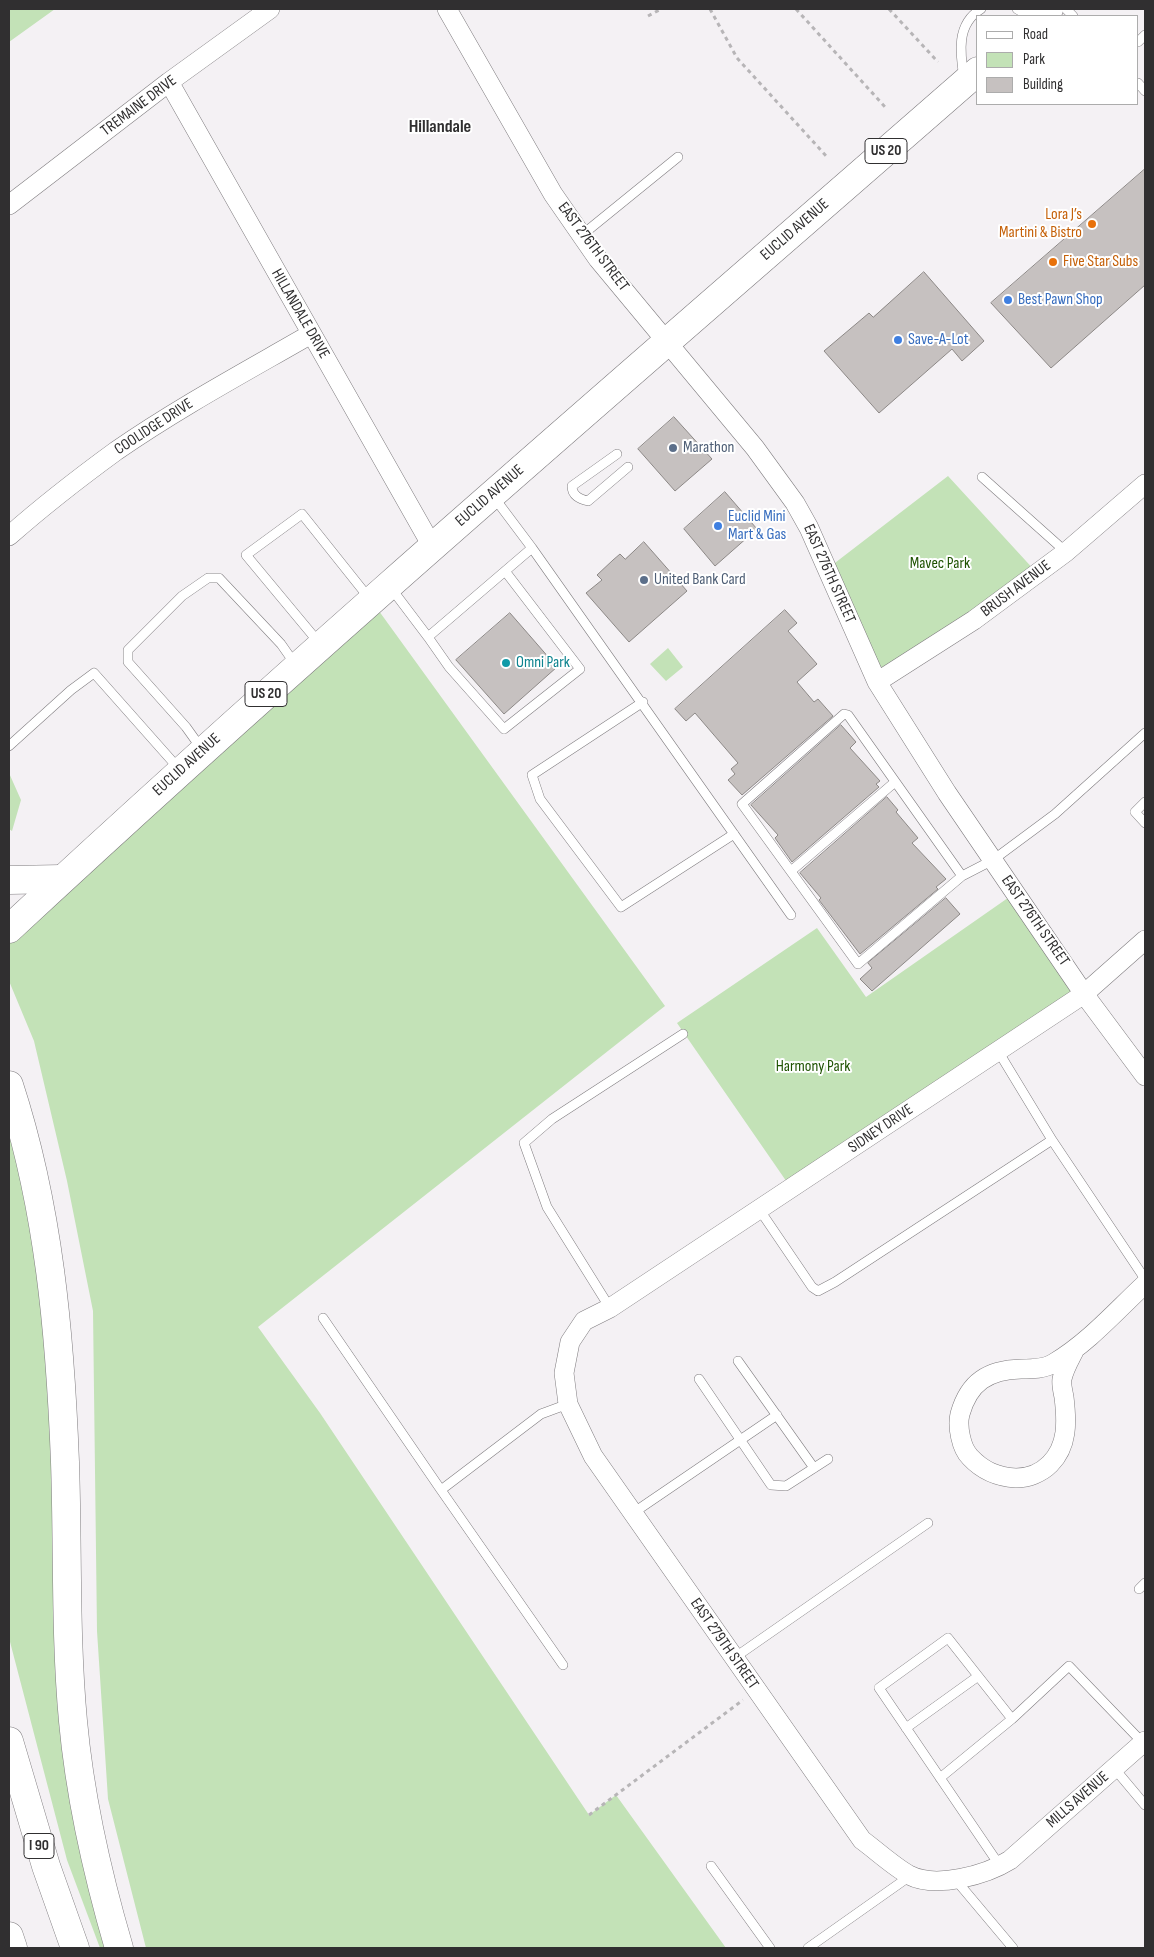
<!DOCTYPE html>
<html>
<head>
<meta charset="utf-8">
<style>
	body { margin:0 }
	#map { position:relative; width:1154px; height:1957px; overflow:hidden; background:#f4f1f4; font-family:"Sofia Sans Condensed",sans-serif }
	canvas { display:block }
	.frame { position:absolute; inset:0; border:10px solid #302f30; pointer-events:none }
	.legend { position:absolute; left:976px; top:15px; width:162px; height:90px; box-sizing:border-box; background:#fff; border:1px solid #acacac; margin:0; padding:6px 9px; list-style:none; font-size:15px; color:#302f30 }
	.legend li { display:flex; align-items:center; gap:10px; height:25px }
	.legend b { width:25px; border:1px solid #acacac }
</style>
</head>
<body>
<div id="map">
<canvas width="1154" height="1957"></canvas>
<div class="frame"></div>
<ul class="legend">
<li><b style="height:6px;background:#fff"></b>Road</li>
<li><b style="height:14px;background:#c3e2b7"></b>Park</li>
<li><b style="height:14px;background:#c6c1c0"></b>Building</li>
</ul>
</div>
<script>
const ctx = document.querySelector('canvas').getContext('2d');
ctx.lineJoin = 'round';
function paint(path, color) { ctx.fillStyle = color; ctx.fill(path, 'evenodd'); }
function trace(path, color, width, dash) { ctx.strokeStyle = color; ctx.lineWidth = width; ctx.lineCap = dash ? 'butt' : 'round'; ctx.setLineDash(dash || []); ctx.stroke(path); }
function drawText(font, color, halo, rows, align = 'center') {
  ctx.font = font + ' "Sofia Sans Condensed",sans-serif'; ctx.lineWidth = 4; ctx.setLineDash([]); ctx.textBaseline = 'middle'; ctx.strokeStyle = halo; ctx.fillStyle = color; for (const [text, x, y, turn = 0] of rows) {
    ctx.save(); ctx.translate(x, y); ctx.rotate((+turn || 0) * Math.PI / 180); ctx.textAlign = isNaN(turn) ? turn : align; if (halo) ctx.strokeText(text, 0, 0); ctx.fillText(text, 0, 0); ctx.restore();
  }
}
paint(new Path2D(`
	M 9,9 L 55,9 L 9,42 Z
	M 948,476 L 1037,573 L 877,682 L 827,569 Z
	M 371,600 L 665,1006 L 258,1327 L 320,1413 L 589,1815 L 616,1795 L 726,1948 L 146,1948 L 108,1799 L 97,1631 L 93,1311 L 67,1181 L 34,1041 L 9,981 L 9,929 Z
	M 668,648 L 683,667 L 666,681 L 650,664 Z
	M 9,773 L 21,800 L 12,831 L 9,829 Z
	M 1015,893 L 1084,994 L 791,1188 L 677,1023 L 817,928 L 866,997 Z
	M 9,1127 L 33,1225 L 110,1948 L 100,1948 L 67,1860 L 9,1638 Z`), '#c3e2b7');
const building = new Path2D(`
	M 1145,169 L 1145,285 L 1051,368 L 991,303 Z
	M 924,272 L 984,341 L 962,361 L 952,349 L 879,413 L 824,351 L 869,313 L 873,317 Z
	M 674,417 L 712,459 L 675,491 L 638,449 Z
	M 725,492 L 757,529 L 715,566 L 684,529 Z
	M 644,542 L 687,591 L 629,642 L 586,593 L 602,580 L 597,575 L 613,560 L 620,554 L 625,559 Z
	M 785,610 L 797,623 L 788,631 L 817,664 L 797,682 L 814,702 L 818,699 L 833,716 L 742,795 L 728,780 L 735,774 L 731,769 L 738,763 L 695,713 L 686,721 L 675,709 Z
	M 510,613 L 557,667 L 504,714 L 456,660 Z
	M 841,725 L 856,742 L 850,748 L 880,781 L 876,784 L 879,787 L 792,862 L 775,838 L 778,835 L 751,805 Z
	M 887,797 L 898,810 L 896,812 L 918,838 L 912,843 L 946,879 L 936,887 L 938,889 L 860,954 L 819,900 L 821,898 L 800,873 Z
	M 946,898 L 960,914 L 872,991 L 860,979 L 872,968 L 868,963 Z`);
paint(building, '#c6c1c0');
trace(building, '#8c8886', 1);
const lane = new Path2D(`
	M 1017,9 L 1029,16
	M 1066,9 L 1073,16
	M 1138,42 L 1145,35
	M 964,78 C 960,53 956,24 981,9
	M 1138,83 L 1145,91
	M 582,235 L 678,157
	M 617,454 L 572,486 C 572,496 580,499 588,501 L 628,467
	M 982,477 L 1066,552
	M 532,548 L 791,915
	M 391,588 L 428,637 L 532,548 L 493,496
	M 428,637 L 449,667 L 504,729 L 580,669 L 505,571
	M 320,644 L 246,555 L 302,514 L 369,598
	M 643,702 L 532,775 L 540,799 L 621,907 L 734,834
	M 9,746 L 71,690 L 94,673 L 180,770
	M 201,748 L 186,727 L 128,662 L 128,650 L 182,596 L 208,578 L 219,578 L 281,644 L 295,664
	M 1145,802 L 1135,812 L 1145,823
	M 791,871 L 895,782
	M 962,876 L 848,715 L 844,714 L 742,804 L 858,964 L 962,876 L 993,860 L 1055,814 L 1145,733
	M 998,1051 L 1052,1140
	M 759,1209 L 812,1287 L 818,1291 L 835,1282 L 1052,1140 L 1145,1279
	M 610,1308 L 547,1207 L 524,1143 L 552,1119 L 683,1034
	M 323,1318 L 441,1490 L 541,1414 L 568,1404
	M 738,1361 L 814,1468
	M 699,1379 L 771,1485 L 786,1486 L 828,1459
	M 441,1490 L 563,1665
	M 633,1513 L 777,1415
	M 1139,1589 L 1145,1583
	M 734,1658 L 928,1523
	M 906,1728 L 977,1677
	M 1114,1768 L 1145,1805
	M 940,1778 L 1012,1719
	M 711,1866 L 770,1948
	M 1000,1866 L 879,1688 L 948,1638 L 1012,1719 L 1069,1666 L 1143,1743
	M 955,1879 L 1013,1948
	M 808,1948 L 910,1876`);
const street = new Path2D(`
	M 447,9 L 553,194 L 598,259 L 755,448 L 795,503 L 809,528 L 877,682 L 947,793 L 1084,994 L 1145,1076
	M 169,82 L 432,546
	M 9,205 L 169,82 L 270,9
	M 9,536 C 43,506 79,478 116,451 C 178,408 245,372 311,334
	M 877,682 L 974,620 L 1066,552 L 1145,484
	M 1145,940 L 1084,994 L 610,1308 L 584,1321 L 570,1342 L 564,1373 L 568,1404 L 593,1456 L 862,1840 C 877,1851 893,1866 909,1875 C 936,1889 986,1875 1010,1860 L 1145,1741
	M 1074,1351 C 1070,1359 1064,1369 1062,1379 C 1061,1384 1063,1392 1064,1397 C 1067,1422 1068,1446 1050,1464 C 1041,1473 1028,1478 1016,1478 C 997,1477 983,1471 970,1457 C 961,1448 957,1426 960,1414 C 969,1382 988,1370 1021,1369 C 1031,1369 1045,1369 1054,1363 C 1088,1343 1116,1311 1145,1284`);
const primary = new Path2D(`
	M 1040,16 L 1049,9
	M 9,929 C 325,635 653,355 978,71`);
const highway = new Path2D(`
	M 9,880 L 62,879
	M 9,1085 C 49,1207 60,1334 65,1462 C 68,1548 65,1635 73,1721 C 80,1798 97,1873 119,1948
	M 9,1741 L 46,1866 L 75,1948
	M 9,1936 L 13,1948`);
trace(lane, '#7f7c7f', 10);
trace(street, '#7f7c7f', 20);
trace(primary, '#7f7c7f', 29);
trace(highway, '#7f7c7f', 29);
trace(new Path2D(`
	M 710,9 L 737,58 L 828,158
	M 796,9 L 886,108
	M 889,9 L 938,62
	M 648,16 L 661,9
	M 589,1815 L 743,1700`), '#b7b5b7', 3, [4, 4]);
trace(lane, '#fff', 9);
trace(street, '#fff', 19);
trace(primary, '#fff', 28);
trace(highway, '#fff', 28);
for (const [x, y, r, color] of [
	[1092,224,5,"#e8710a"],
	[1053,262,5,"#e8710a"],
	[1008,300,5,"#3f7fe0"],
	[898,340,5,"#3f7fe0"],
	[673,448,5,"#5c6f8a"],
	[718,526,5,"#3f7fe0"],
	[644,580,5,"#5c6f8a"],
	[506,663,5,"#0f9aa8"]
]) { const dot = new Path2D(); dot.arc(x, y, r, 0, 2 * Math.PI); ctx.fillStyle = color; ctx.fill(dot); trace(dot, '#fff', 2); }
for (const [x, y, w] of [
	[886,151,42],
	[266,694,42],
	[39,1846,30]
]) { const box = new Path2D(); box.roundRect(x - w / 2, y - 12.5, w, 25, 4); ctx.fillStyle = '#fff'; ctx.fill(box); trace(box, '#302f30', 1); }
drawText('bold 15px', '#302f30', null, [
	["US 20",886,151],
	["US 20",266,694],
	["I 90",39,1846]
]);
drawText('16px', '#302f30', '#fff', [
	["TREMAINE DRIVE",139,106,-37],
	["EUCLID AVENUE",795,230,-41],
	["EAST 276TH STREET",593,247,53],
	["HILLANDALE DRIVE",300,314,60],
	["COOLIDGE DRIVE",154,427,-33],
	["EUCLID AVENUE",490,496,-41],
	["EAST 276TH STREET",829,574,66],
	["BRUSH AVENUE",1016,589,-37],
	["EUCLID AVENUE",187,765,-42],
	["EAST 276TH STREET",1035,921,55],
	["SIDNEY DRIVE",881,1129,-34],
	["EAST 279TH STREET",724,1644,55],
	["MILLS AVENUE",1078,1800,-41]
]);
drawText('16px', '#c56008', '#fff', [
	["Lora J’s",1082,215],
	["Martini & Bistro",1082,233],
	["Five Star Subs",1063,262,"left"]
], 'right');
drawText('16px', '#366cbe', '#fff', [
	["Best Pawn Shop",1018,300],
	["Save-A-Lot",908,340],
	["Euclid Mini",728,517],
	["Mart & Gas",728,535]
], 'left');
drawText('16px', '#4e5e75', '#fff', [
	["Marathon",683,448],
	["United Bank Card",654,580]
], 'left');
drawText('16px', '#1e5200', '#fff', [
	["Mavec Park",940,564],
	["Harmony Park",813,1067]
]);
drawText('16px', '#0d838f', '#fff', [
	["Omni Park",516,663]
], 'left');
drawText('bold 18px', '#302f30', '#fff', [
	["Hillandale",440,127]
]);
</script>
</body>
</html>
